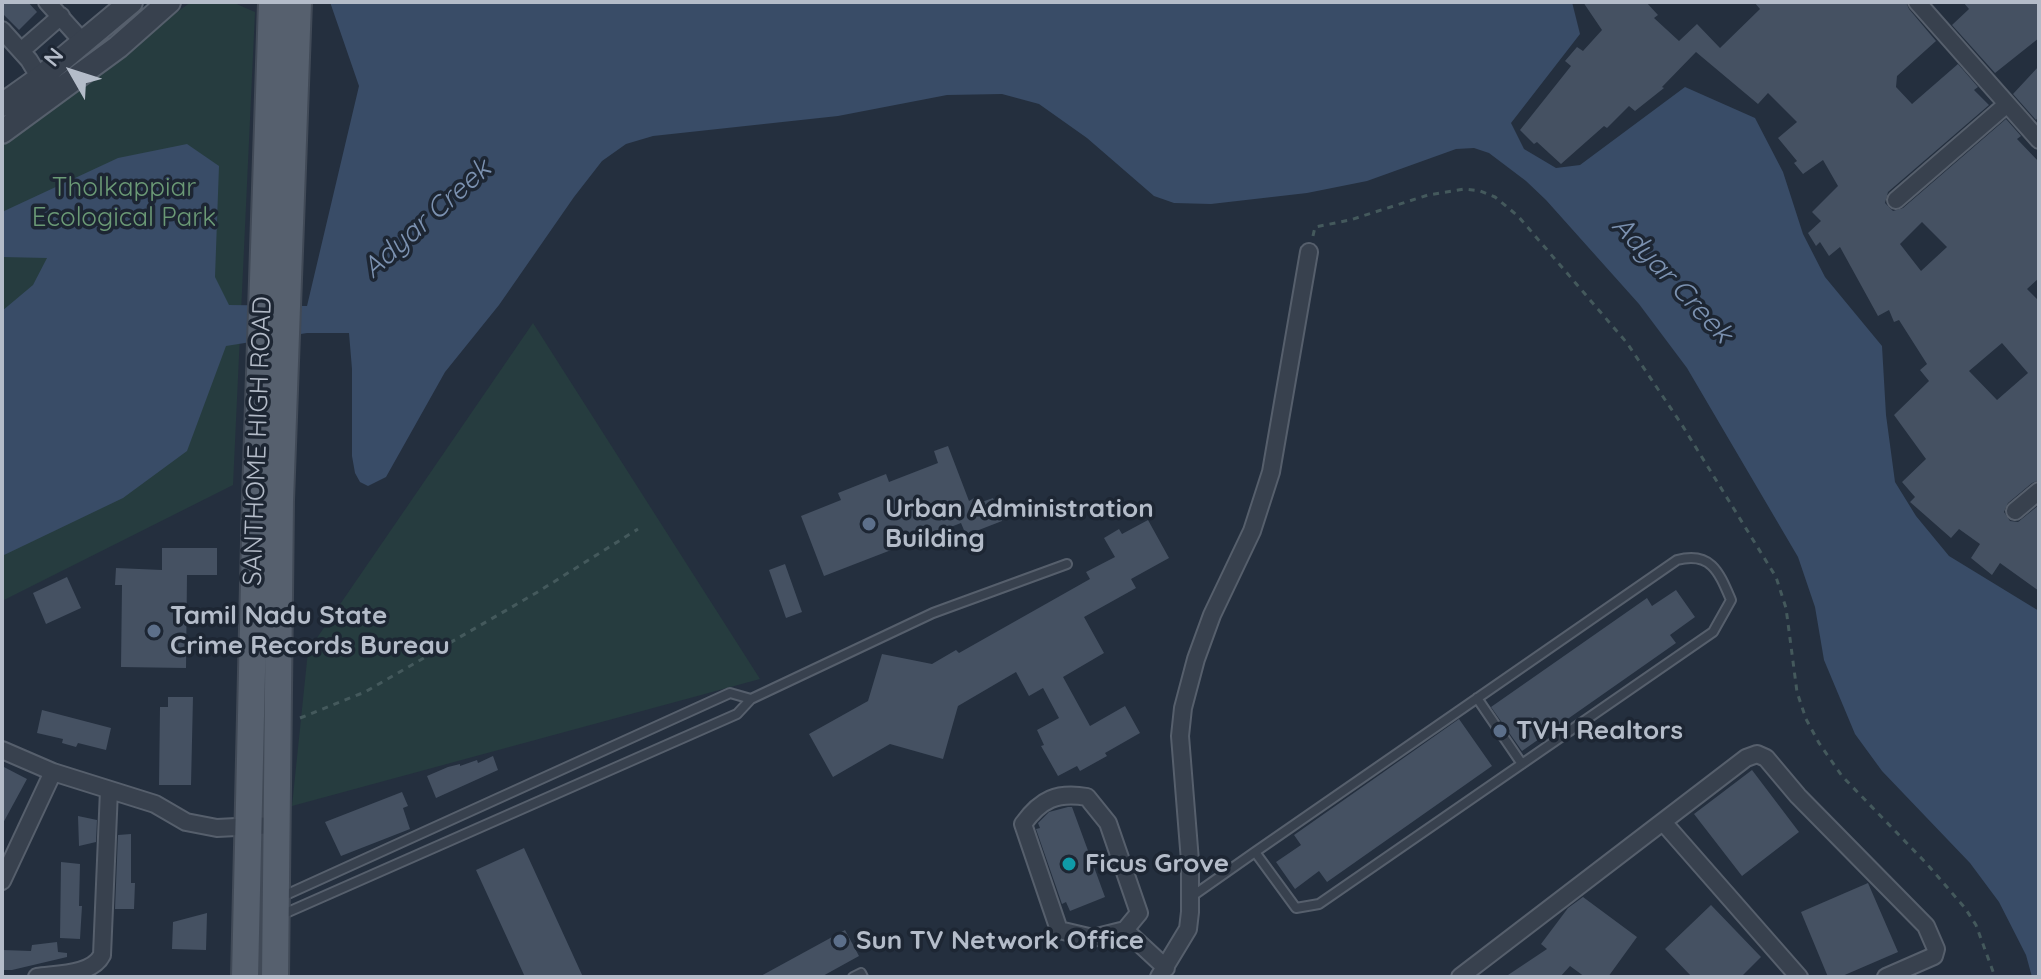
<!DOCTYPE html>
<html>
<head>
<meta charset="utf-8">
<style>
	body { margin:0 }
	#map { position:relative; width:2041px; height:979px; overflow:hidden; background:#242f3e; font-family:Quicksand,sans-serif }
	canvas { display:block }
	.frame { position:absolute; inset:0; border:4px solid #b4bcc9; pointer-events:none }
	.north { position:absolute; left:32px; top:32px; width:80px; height:80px; -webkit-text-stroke:6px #1d2633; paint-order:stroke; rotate:309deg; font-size:22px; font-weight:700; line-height:32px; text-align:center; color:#b4bcc9 }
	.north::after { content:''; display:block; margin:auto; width:28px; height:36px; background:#b4bcc9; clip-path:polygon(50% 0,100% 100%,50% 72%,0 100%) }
</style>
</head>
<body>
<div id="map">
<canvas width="2041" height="979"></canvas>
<div class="frame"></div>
<div class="north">N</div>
</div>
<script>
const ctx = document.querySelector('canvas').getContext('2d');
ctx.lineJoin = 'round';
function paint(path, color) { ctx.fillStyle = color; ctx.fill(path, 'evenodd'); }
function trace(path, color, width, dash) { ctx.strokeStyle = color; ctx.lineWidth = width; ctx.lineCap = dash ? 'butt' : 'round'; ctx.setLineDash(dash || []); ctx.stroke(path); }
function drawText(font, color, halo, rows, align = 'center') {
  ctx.font = font + ' Quicksand,sans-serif'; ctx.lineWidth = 7; ctx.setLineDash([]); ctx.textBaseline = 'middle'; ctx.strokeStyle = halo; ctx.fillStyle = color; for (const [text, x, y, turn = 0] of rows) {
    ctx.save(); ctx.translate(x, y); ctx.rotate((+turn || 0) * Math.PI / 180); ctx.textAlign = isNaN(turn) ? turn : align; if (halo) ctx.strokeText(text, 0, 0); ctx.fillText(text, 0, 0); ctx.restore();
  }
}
paint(new Path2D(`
	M 191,2 L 232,2 L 255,12 L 233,485 L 2,601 L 2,138 Z
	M 533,323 L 760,679 L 292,806 L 308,651 Z`), '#263c3f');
paint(new Path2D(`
	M 330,2 L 1572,2 L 1580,34 L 1511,123 L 1524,149 L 1556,168 L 1580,165 L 1685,87 L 1755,118 L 1783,172 L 1803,234 L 1825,277 L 1882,346 L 1886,415 L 1895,482 L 1916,516 L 1949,556 L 2039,611 L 2039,977 L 2032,977 L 2026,955 L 1999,902 L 1970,863 L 1882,771 L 1855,734 L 1824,660 L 1815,607 L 1798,557 L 1687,368 L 1639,304 L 1546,200 L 1526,181 L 1489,153 L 1474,148 L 1456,149 L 1367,181 L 1307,193 L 1211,204 L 1174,203 L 1154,196 L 1087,138 L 1039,104 L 1002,94 L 947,95 L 838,116 L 653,136 L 626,144 L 602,161 L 574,197 L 499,305 L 445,372 L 386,477 L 368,486 L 360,482 L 355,473 L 352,456 L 352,369 L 349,333 L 307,333 L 226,346 L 187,451 L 123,498 L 2,556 L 2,311 L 33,285 L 47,258 L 2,257 L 2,212 L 118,158 L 187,144 L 219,166 L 215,277 L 229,305 L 307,306 L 359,86 Z`), '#394c67');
paint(new Path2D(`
	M 2,2 L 28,2 L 37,12 L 19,30 L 2,13 Z
	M 1583,2 L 1646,2 L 1658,15 L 1654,18 L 1679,41 L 1697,24 L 1720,48 L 1760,9 L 1754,2 L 1906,2 L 1909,9 L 1936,41 L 1897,76 L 1896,87 L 1912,104 L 1958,64 L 1978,87 L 1974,90 L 1989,105 L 1888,192 L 1885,203 L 1893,211 L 1903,208 L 2006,119 L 2021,136 L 2017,139 L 2039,162 L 2039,278 L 2027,289 L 2039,301 L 2039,480 L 2032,483 L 2008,503 L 2004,512 L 2010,521 L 2018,522 L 2039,505 L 2039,591 L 2000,563 L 1992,575 L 1971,558 L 1980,544 L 1959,529 L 1951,538 L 1910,502 L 1915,497 L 1902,482 L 1926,459 L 1894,415 L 1929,381 L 1920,370 L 1927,364 L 1899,320 L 1894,322 L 1889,310 L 1878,316 L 1840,247 L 1829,256 L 1820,242 L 1816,246 L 1808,233 L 1821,221 L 1812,212 L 1838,186 L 1823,160 L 1803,174 L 1794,163 L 1797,161 L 1778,138 L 1797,122 L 1768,93 L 1758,104 L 1696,52 L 1662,87 L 1664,88 L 1635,111 L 1629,106 L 1607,128 L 1604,126 L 1561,164 L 1537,142 L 1534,144 L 1520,130 L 1571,66 L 1565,61 L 1577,47 L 1583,51 L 1602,30 ZM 1922,222 L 1947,247 L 1921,271 L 1900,244 ZM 2002,343 L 2028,373 L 1997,400 L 1969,371 Z
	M 1963,2 L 2039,2 L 2039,38 L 1995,73 L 1952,25 L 1969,9 Z
	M 2039,66 L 2039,116 L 2036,120 L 2013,94 Z
	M 948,446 L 969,501 L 974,498 L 976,504 L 993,498 L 1002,521 L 966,535 L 961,523 L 824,576 L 801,516 L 841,500 L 838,493 L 886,474 L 889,482 L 938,463 L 934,451 Z
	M 1148,520 L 1169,558 L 1131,579 L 1136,588 L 1084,617 L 1104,653 L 1063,677 L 1090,726 L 1125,706 L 1140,733 L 1105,753 L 1107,756 L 1080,771 L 1077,766 L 1058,776 L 1041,746 L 1044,745 L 1037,730 L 1059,718 L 1043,688 L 1029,696 L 1016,672 L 958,706 L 943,759 L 890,744 L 833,777 L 809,734 L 868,701 L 882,654 L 932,664 L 956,650 L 959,653 L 1090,579 L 1086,572 L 1115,557 L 1104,538 L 1119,529 L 1122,534 Z
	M 162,548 L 217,548 L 217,575 L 187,575 L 186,668 L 121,667 L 122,585 L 115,585 L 116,568 L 162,570 Z
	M 785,564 L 802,612 L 786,618 L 769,570 Z
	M 67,577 L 81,608 L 46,624 L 33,593 Z
	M 1676,590 L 1695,617 L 1670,635 L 1676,643 L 1522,751 L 1491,707 L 1647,598 L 1652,606 Z
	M 168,697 L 193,697 L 191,785 L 159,785 L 160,707 L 168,707 Z
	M 42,710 L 111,728 L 106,750 L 78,743 L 76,747 L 62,743 L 63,739 L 37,733 Z
	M 1459,719 L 1492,766 L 1327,882 L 1319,871 L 1295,889 L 1276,862 L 1301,845 L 1294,835 Z
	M 493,756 L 498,770 L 436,798 L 427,776 L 448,767 L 460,764 L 460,766 L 477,760 L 478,763 Z
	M 2,766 L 27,779 L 2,825 Z
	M 1752,770 L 1799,832 L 1742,876 L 1694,814 Z
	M 402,792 L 408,806 L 403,808 L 410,829 L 341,856 L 325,822 Z
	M 1068,807 L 1072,807 L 1105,897 L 1070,911 L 1066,902 L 1062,904 L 1036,829 L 1040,828 L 1038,823 L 1049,812 Z
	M 78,816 L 97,820 L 96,842 L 79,846 Z
	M 131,834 L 131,883 L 135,883 L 134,909 L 115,909 L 118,835 Z
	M 524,848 L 583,977 L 525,977 L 476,870 Z
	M 61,862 L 80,864 L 79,906 L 82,906 L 80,939 L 60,938 Z
	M 1868,883 L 1898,952 L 1840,977 L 1828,977 L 1801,912 Z
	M 1583,897 L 1637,937 L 1608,977 L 1585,977 L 1570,966 L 1560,977 L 1505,977 L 1547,949 L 1541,944 L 1568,908 Z
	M 1711,905 L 1761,957 L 1741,977 L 1692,977 L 1665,949 Z
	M 207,913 L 206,950 L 172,949 L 173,922 Z
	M 845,930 L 859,956 L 821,977 L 759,977 Z
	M 57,942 L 58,952 L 67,953 L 67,957 L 12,970 L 2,970 L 2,950 L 31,951 L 32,945 Z`), '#455162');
const service = new Path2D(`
	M 1477,698 L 1522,764
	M 1191,897 L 1255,852 L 1677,560 C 1711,551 1719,572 1731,600 L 1713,632 L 1319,904 L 1296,908 L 1255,852
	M 279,898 L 730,693 L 751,699 L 933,613 L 1067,564
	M 279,916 L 737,714 L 751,699
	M 853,977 L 861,973 L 863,977`);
const minor = new Path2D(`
	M 47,2 L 83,42
	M 1917,2 L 2039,140
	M 2,30 L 29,60 L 40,78
	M 21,51 L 61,16
	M 1896,200 L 2006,105
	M 2015,511 L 2039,491
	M 2,750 L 53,772 L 155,804 L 186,822 L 217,828 L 275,825
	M 1663,822 L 1799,977
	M 2,881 L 53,772
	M 1125,930 L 1139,913 L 1108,823 L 1087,797 C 1057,792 1041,799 1023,824 L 1059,930 L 1093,938 L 1125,930 L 1166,968
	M 37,977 C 57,974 92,975 102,955 L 109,790
	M 1159,977 L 1188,929 L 1190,912 L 1190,861 L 1180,736 L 1183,708 L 1196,659 L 1212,615 L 1252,531 L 1271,472 L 1309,252
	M 1460,977 L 1746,758 L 1757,754 L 1766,758 L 1798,796 L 1926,926 L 1936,949 L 1934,956 L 1886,977`);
const tertiary = new Path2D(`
	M 2,105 L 40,78 L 131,2
	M 2,132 L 118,47 L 169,2`);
const primary = new Path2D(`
	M 245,977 L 256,497 L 272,2
	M 275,977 L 280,500 L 298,2`);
trace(service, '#565f6c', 12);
trace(minor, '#565f6c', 20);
trace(tertiary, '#565f6c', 26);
trace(primary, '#414a57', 30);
trace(new Path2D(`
	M 1313,236 L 1315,227 L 1350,220 L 1428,195 L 1464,189 L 1480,191 L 1495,197 L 1518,216 L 1627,343 L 1682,425 L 1776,577 L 1786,608 L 1797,692 L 1806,719 L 1819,743 L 1842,776 L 1927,864 L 1965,908 L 1976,925 L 1995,977
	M 300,718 L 365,692 L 536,593 L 638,529`), '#44595c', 3, [6, 6]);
trace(service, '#38414e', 8);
trace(minor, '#38414e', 16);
trace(tertiary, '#38414e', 22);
trace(primary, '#56606e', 26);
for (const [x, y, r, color] of [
	[869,524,8,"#5c6f8a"],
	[154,631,8,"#5c6f8a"],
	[1500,731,8,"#5c6f8a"],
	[1069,864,8,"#0f9aa8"],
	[840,941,8,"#5c6f8a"]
]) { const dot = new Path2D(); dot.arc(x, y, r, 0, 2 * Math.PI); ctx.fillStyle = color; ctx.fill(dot); trace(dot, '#1d2633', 3); }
drawText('26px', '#6b9a76', '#1d2633', [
	["Tholkappiar",124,188],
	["Ecological Park",124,218]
]);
drawText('26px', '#b4bcc9', '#1d2633', [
	["SANTHOME HIGH ROAD",258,441,-88]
]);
drawText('bold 26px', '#b4bcc9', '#1d2633', [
	["Urban Administration",885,509],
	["Building",885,539],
	["Tamil Nadu State",170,616],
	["Crime Records Bureau",170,646],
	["TVH Realtors",1516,731],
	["Ficus Grove",1085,864],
	["Sun TV Network Office",856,941]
], 'left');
drawText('italic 28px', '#7c92b1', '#1d2633', [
	["Adyar Creek",427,219,-42],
	["Adyar Creek",1672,280,47]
]);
</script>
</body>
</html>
